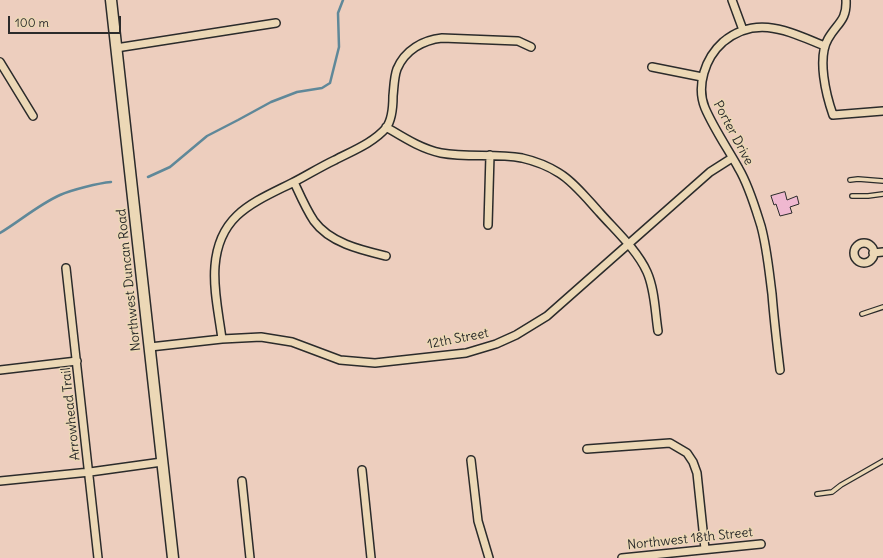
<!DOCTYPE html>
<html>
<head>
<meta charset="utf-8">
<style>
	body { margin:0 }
	#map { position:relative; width:883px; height:558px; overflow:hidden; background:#edcebe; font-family:Delius,sans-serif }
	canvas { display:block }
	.scale { position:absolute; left:8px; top:16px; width:113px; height:18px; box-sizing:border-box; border:2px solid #2b2b2b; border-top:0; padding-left:5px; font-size:12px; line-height:14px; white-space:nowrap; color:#2b2b2b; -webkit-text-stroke:3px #ecd8b6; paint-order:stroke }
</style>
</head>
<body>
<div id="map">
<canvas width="883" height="558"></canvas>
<div class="scale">100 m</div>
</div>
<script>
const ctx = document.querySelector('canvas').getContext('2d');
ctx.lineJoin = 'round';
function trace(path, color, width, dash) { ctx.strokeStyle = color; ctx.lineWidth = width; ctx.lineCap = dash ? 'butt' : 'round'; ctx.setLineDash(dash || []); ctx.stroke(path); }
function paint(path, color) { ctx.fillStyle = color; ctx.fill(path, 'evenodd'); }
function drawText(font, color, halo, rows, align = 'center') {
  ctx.font = font + ' Delius,sans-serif'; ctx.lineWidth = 3; ctx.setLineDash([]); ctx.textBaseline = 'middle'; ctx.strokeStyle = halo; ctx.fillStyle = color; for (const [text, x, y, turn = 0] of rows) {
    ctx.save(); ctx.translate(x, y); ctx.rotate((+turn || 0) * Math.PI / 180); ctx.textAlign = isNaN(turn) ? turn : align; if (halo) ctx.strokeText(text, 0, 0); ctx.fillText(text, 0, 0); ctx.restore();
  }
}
trace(new Path2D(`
	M 148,177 L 170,167 L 207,136 L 238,120 L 271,102 L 297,92 L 322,88 L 330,83 L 339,47 L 338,13 L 343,0
	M 0,233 C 20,221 38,205 60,195 C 71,190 99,183 111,182`), '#5f8899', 2.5);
const building = new Path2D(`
	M 785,192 L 787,200 L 797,196 L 799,204 L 790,207 L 792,213 L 780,216 L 776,204 L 774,205 L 771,196 Z`);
paint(building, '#efb8d0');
trace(building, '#2b2b2b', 1);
const lane = new Path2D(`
	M 850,180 L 858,179 L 883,181
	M 852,196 L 868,196 L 883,194
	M 862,314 L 883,307
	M 817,494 L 832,492 L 841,485 L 883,461`);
const street = new Path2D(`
	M 732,0 L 743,30
	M 846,0 C 847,21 837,23 828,39 C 817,58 826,95 833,115 L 883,111
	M 116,48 L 276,23
	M 0,62 L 33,116
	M 652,67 L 702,77
	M 386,127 C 403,137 421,149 441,153 C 468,158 495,153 522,158 C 535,161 548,166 559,173 C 574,182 588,200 600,213 C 616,231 637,250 647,272 C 655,290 655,312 658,331
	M 294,182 C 300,195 306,209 314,221 C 330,243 361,250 386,256
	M 488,225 L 490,155
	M854 253a10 10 0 1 1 20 0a10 10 0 1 1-20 0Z
	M 873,253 L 883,252
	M 66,268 L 98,558
	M 222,339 C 219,315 213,290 215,266 C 219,215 252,203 292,183 C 306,176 320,167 335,160 C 352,151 373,143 386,128 C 392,120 393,106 393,96 C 394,87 394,77 397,69 C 405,50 423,40 442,38 L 518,41 L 531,47
	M 150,347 L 222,339 L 261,337 L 292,342 L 340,360 L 375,363 L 466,353 L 496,344 L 516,335 L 547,316 L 710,172 L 732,158
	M 0,370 L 77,361
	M 780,370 C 777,345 774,319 772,294 C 769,271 767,248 761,226 C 755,207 749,186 739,169 C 728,149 714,129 705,108 C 696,86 705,58 723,42 C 757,14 789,32 825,46
	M 587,449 L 670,443 L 687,453 L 693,462 L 697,473 L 705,549
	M 471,460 L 478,521 L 489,558
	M 362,470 L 371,558
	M 0,481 L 90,472 L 162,462
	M 242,481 L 250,558
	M 622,558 L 761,544`);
const secondary = new Path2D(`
	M 111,0 L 173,558`);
trace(lane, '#2b2b2b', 6);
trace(street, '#2b2b2b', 10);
trace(secondary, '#2b2b2b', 13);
trace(lane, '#ecd8b6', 3.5);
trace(street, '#ecd8b6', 7);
trace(secondary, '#ecd8b6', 10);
drawText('13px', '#2b2b2b', '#ecd8b6', [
	["Porter Drive",733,133,62],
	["Northwest Duncan Road",129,280,-96],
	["12th Street",458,339,-11],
	["Arrowhead Trail",71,414,-96],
	["Northwest 18th Street",690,539,-6]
]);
</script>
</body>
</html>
